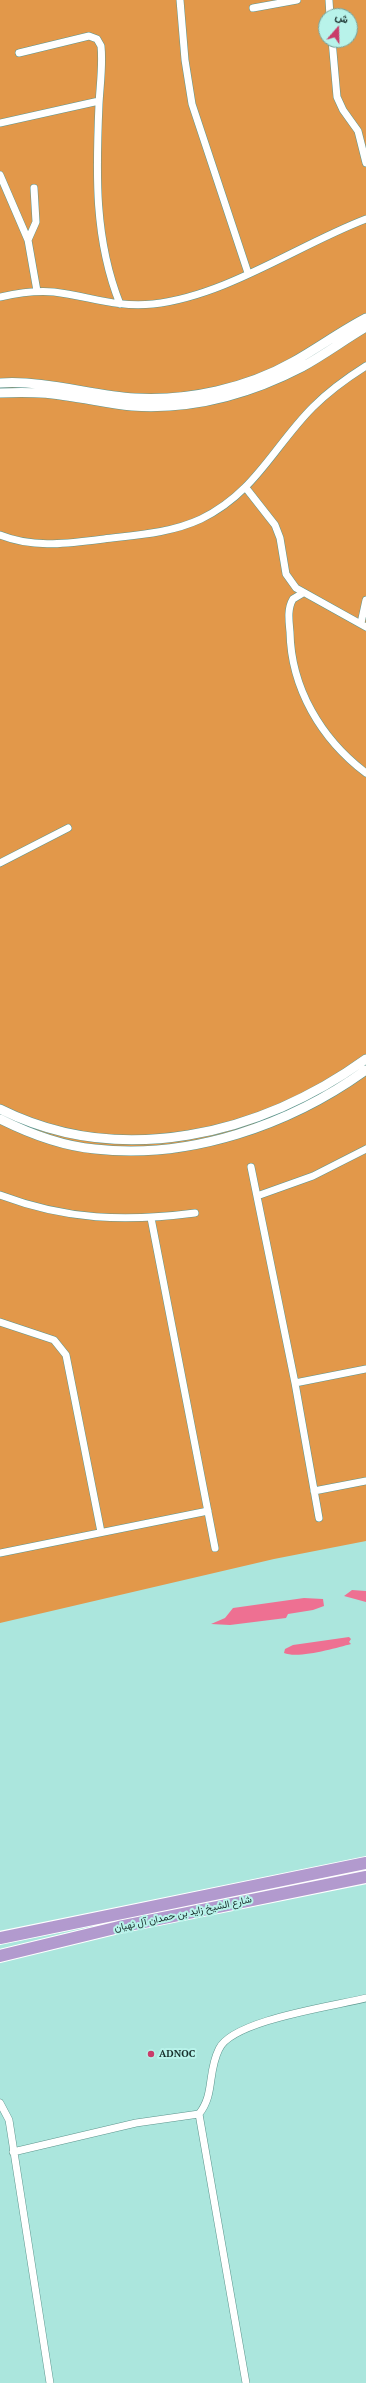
<!DOCTYPE html>
<html>
<head>
<meta charset="utf-8">
<style>
	body { margin:0 }
	#map { position:relative; width:366px; height:2383px; overflow:hidden; background:#abe6dd; font-family:"PT Serif",Vazirmatn,serif }
	canvas { display:block }
	.north { position:absolute; left:318px; top:8px; width:40px; height:40px; box-sizing:border-box; background:#b8f3ea; border:1px solid #78a49e; border-radius:50%; rotate:20deg; font-size:11px; font-weight:700; line-height:16px; text-align:center; color:#172e2b }
	.north::after { content:''; display:block; margin:auto; width:14px; height:18px; background:#c93c6a; clip-path:polygon(50% 0,100% 100%,50% 72%,0 100%) }
</style>
</head>
<body>
<div id="map">
<canvas width="366" height="2383"></canvas>
<div class="north">ش</div>
</div>
<script>
const ctx = document.querySelector('canvas').getContext('2d');
ctx.lineJoin = 'round';
function paint(path, color) { ctx.fillStyle = color; ctx.fill(path, 'evenodd'); }
function trace(path, color, width, dash) { ctx.strokeStyle = color; ctx.lineWidth = width; ctx.lineCap = dash ? 'butt' : 'round'; ctx.setLineDash(dash || []); ctx.stroke(path); }
function drawText(font, color, halo, rows, align = 'center') {
  ctx.font = font + ' "PT Serif",Vazirmatn,serif'; ctx.lineWidth = 4; ctx.setLineDash([]); ctx.textBaseline = 'middle'; ctx.strokeStyle = halo; ctx.fillStyle = color; for (const [text, x, y, turn = 0] of rows) {
    ctx.save(); ctx.translate(x, y); ctx.rotate((+turn || 0) * Math.PI / 180); ctx.textAlign = isNaN(turn) ? turn : align; if (halo) ctx.strokeText(text, 0, 0); ctx.fillText(text, 0, 0); ctx.restore();
  }
}
paint(new Path2D(`
	M 0,0 L 366,0 L 366,1541 L 274,1559 L 0,1623 ZM 326,16 L 350,16 L 350,40 L 326,40 Z`), '#e2984a');
paint(new Path2D(`
	M 352,1590 L 366,1591 L 366,1602 L 344,1596 Z
	M 304,1598 L 323,1599 L 324,1606 L 313,1610 L 288,1614 L 286,1618 L 230,1625 L 211,1624 L 225,1618 L 233,1608 Z
	M 349,1637 L 351,1639 L 349,1642 L 351,1644 C 336,1648 298,1659 284,1653 L 285,1649 L 293,1645 Z`), '#ee7092');
const minor = new Path2D(`
	M 180,0 L 185,60 L 192,104 L 248,273
	M 329,0 L 330,16
	M 253,8 L 297,0
	M 332,40 L 337,97 L 343,110 L 358,131 L 366,163
	M 19,53 L 89,36 L 97,39 L 101,46 C 103,65 100,85 99,104 C 96,173 94,239 120,304
	M 0,123 L 99,101
	M 0,175 L 28,240 L 37,291
	M 28,240 L 36,222 L 34,188
	M 0,297 C 18,293 36,290 54,292 C 89,296 116,308 153,304 C 226,296 298,245 366,219
	M 246,488 L 275,525 L 280,538 L 286,574 L 296,588 L 366,627
	M 0,535 C 35,549 69,543 104,539 C 137,535 171,533 201,519 C 255,493 274,446 313,407 C 329,391 347,378 366,366
	M 303,593 L 293,599 C 287,609 289,621 290,632 C 291,688 321,739 366,773
	M 361,623 L 366,600
	M 0,863 L 68,828
	M 251,1167 L 295,1383 L 319,1518
	M 0,1195 C 66,1220 125,1222 195,1213
	M 257,1196 L 313,1176 L 366,1149
	M 151,1218 L 215,1548
	M 0,1322 L 54,1340 L 66,1355 L 101,1532
	M 295,1383 L 366,1369
	M 314,1491 L 366,1481
	M 0,1553 L 208,1511
	M 0,2103 L 9,2120 L 50,2383
	M 199,2114 L 246,2383
	M 13,2152 L 136,2123 L 199,2114 C 215,2094 207,2073 219,2049 C 232,2020 335,2006 366,1998`);
const tertiary = new Path2D(`
	M 0,383 C 46,380 90,395 135,398 C 189,401 247,388 293,362 C 318,348 341,331 366,318
	M 0,393 C 22,392 45,392 67,396 C 89,399 110,404 132,406 C 191,410 250,394 302,367 C 324,355 344,340 366,327
	M 0,1109 C 120,1169 261,1135 366,1059
	M 0,1119 C 30,1134 61,1146 95,1149 C 189,1160 290,1125 366,1070`);
const trunk = new Path2D(`
	M 0,1938 L 366,1863
	M 0,1956 L 119,1927 L 366,1877`);
trace(minor, '#5e968e', 8);
trace(tertiary, '#5e968e', 10);
trace(trunk, '#fff', 14);
trace(minor, '#fff', 7);
trace(tertiary, '#fff', 9);
trace(trunk, '#b29ace', 12);
for (const [x, y, r, color] of [
	[151,2054,4,"#c93c6a"]
]) { const dot = new Path2D(); dot.arc(x, y, r, 0, 2 * Math.PI); ctx.fillStyle = color; ctx.fill(dot); trace(dot, '#b8f3ea', 1.5); }
drawText('10px', '#172e2b', '#b8f3ea', [
	["شارع الشيخ زايد بن حمدان آل نهيان",183,1914,-12]
]);
drawText('bold 10px', '#172e2b', '#b8f3ea', [
	["ADNOC",159,2054]
], 'left');
</script>
</body>
</html>
